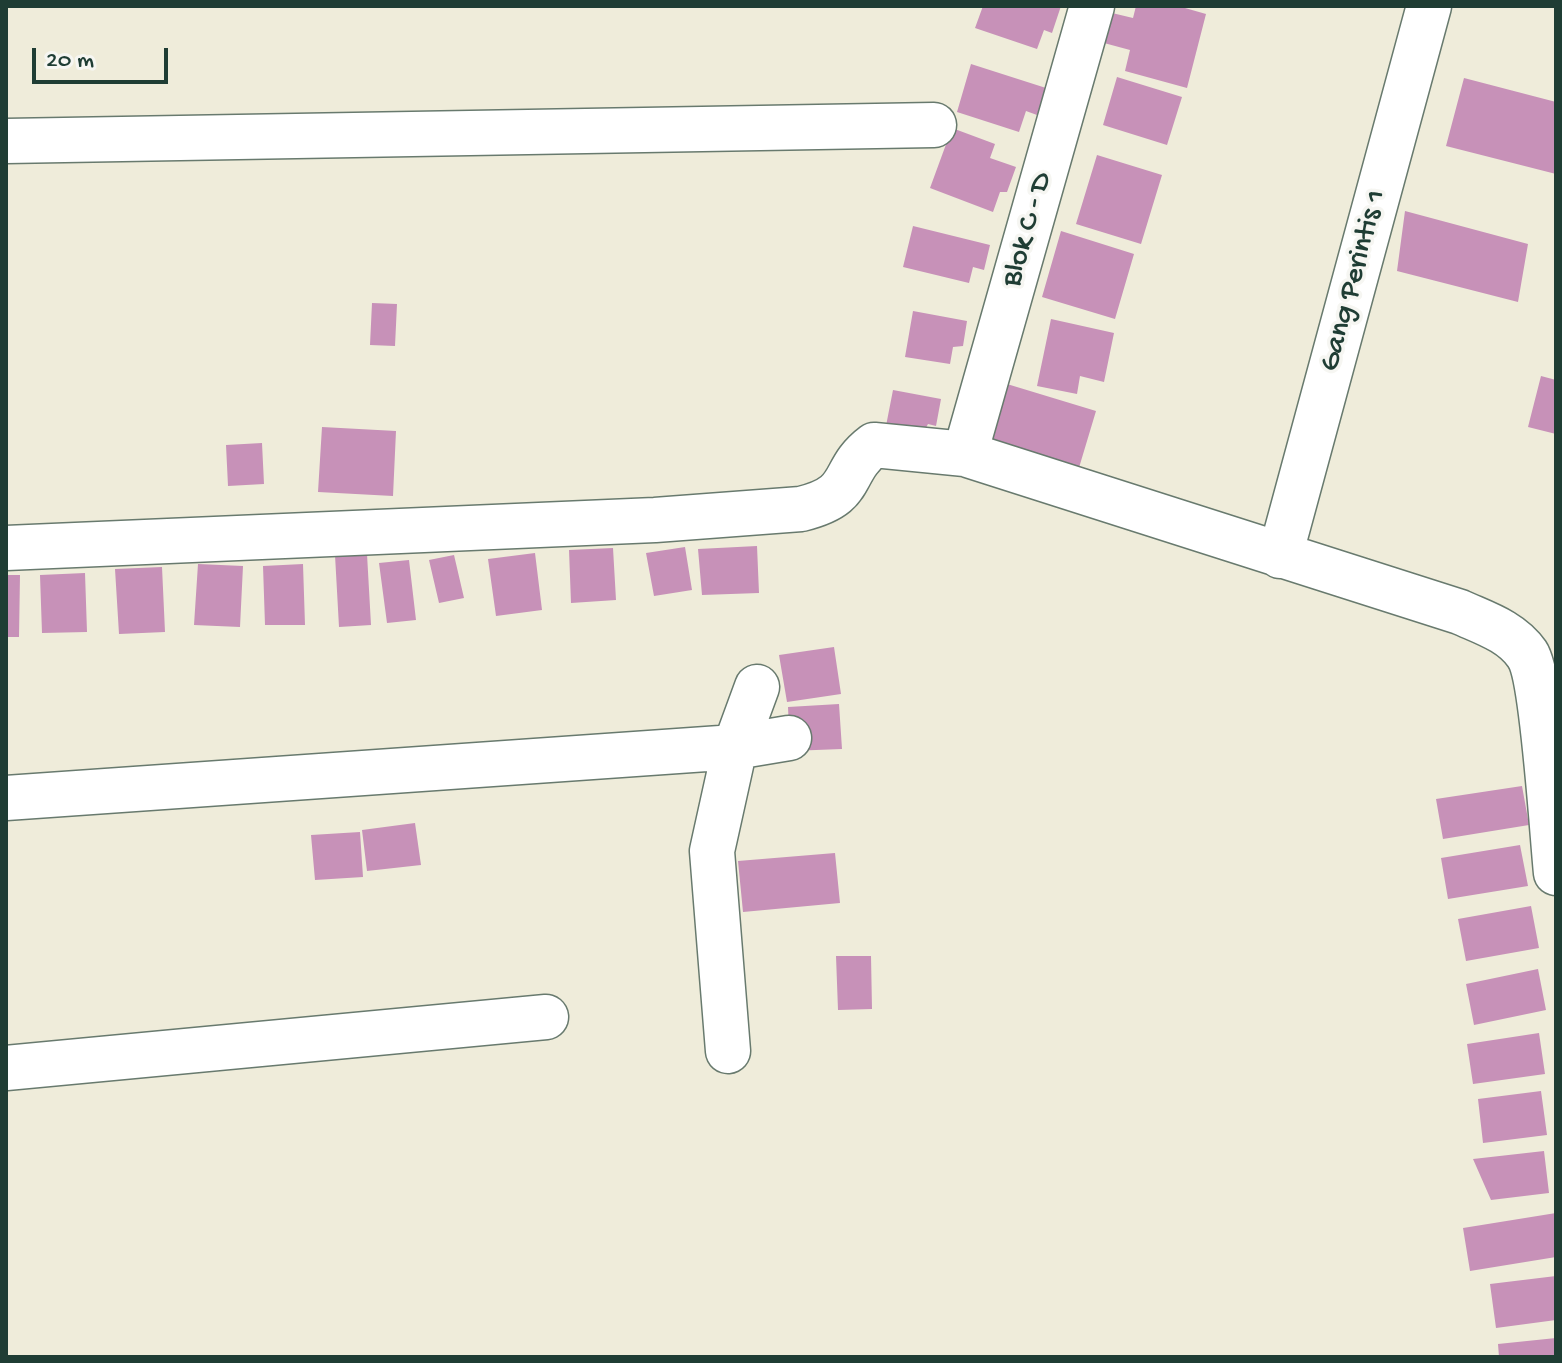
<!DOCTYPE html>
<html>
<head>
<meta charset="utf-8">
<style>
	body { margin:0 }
	#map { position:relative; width:1562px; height:1363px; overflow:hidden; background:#efecda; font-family:"Gochi Hand",sans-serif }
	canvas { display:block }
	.frame { position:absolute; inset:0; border:8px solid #1f3d34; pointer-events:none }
	.scale { position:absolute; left:32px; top:48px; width:136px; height:36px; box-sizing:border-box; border:4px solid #1f3d34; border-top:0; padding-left:10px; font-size:24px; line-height:28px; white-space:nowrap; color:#1f3d34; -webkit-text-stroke:6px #f6f6f2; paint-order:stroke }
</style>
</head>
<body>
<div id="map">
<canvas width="1562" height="1363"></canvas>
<div class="frame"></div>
<div class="scale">20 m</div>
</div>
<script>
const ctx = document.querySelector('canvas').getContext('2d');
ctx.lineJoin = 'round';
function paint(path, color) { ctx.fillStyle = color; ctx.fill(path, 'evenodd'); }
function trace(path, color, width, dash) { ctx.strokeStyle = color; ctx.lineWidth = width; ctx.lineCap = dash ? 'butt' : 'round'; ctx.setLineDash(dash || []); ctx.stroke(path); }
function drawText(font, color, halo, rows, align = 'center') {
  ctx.font = font + ' "Gochi Hand",sans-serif'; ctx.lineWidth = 7; ctx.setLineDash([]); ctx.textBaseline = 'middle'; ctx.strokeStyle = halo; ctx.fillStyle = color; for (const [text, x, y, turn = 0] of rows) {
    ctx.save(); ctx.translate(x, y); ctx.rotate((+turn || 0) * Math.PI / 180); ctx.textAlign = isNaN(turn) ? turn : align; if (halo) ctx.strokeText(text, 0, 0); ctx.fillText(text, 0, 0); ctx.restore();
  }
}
paint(new Path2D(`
	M 983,6 L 1061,6 L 1052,33 L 1044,30 L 1037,49 L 975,28 Z
	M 1136,6 L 1178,6 L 1206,14 L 1187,88 L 1125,71 L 1130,50 L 1104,43 L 1112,13 L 1133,18 Z
	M 971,64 L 1046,88 L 1037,115 L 1026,111 L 1019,132 L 957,112 Z
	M 1117,77 L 1182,97 L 1167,145 L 1103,125 Z
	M 1464,78 L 1556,102 L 1556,174 L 1446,146 Z
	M 952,128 L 995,144 L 990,158 L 1016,167 L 1007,192 L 1000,192 L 993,212 L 930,188 Z
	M 1097,155 L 1162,175 L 1141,244 L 1076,224 Z
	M 1405,211 L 1528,244 L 1518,302 L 1397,271 Z
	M 913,226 L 990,245 L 984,270 L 973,267 L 969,283 L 903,267 Z
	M 1061,231 L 1134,254 L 1115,319 L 1042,297 Z
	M 372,303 L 397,304 L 395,346 L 370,345 Z
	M 913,311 L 967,321 L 963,346 L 953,347 L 950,364 L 905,357 Z
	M 1051,319 L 1114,333 L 1104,382 L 1080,376 L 1077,394 L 1037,386 Z
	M 1541,376 L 1556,380 L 1556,434 L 1528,427 Z
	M 1007,384 L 1096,411 L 1075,481 L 987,455 Z
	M 893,390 L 941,399 L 936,426 L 928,424 L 920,439 L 885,431 Z
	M 322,427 L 396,431 L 393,496 L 318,492 Z
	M 262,443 L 264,484 L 228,486 L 226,445 Z
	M 757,546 L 759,593 L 702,595 L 698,549 Z
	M 685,547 L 692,590 L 654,596 L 646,553 Z
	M 613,548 L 616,600 L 571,603 L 569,550 Z
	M 535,553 L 542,610 L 496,616 L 488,559 Z
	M 367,554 L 371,625 L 339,627 L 335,555 Z
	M 454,555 L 464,598 L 439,603 L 429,560 Z
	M 409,560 L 416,620 L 387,623 L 379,563 Z
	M 198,564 L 243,566 L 240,627 L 194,625 Z
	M 303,564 L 305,625 L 265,625 L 263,566 Z
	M 162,567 L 165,632 L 119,634 L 115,569 Z
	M 85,573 L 87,632 L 42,633 L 40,575 Z
	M 6,575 L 20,575 L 19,637 L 6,637 Z
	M 834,647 L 841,694 L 787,702 L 779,655 Z
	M 839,704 L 842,749 L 790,751 L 788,707 Z
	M 1522,786 L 1529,825 L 1443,839 L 1436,799 Z
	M 415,823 L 421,865 L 367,871 L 362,830 Z
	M 360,832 L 363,877 L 315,880 L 311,835 Z
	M 1520,845 L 1528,886 L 1448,899 L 1441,858 Z
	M 835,853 L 840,903 L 743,912 L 738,861 Z
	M 1531,906 L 1539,948 L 1466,961 L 1458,919 Z
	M 836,956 L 871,956 L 872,1009 L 838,1010 Z
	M 1538,969 L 1546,1010 L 1474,1025 L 1466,984 Z
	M 1539,1033 L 1545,1074 L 1473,1084 L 1467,1044 Z
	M 1541,1091 L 1547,1135 L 1483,1143 L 1478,1099 Z
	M 1544,1151 L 1549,1193 L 1491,1200 L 1473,1159 Z
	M 1556,1213 L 1556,1257 L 1470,1271 L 1463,1228 Z
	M 1556,1276 L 1556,1320 L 1496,1328 L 1490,1284 Z
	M 1556,1338 L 1556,1357 L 1499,1357 L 1498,1344 Z`), '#c791b8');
const minor = new Path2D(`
	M 6,141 L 934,125
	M 965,454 L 1092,6
	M 6,548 L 655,520 L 801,509 C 859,495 838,472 874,445 L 965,454 L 1460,612 C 1484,623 1511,631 1527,654 C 1543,677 1552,835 1556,873
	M 1280,556 L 1429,6
	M 6,798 L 735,747 L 789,738
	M 728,1051 L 712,851 L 735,747 L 757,687
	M 6,1068 L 546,1017`);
trace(minor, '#687a6e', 47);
trace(minor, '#fff', 44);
drawText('30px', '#1f3d34', '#f6f6f2', [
	["Blok C - D",1029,230,-74],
	["Gang Perintis 1",1355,281,-75]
]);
</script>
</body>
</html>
